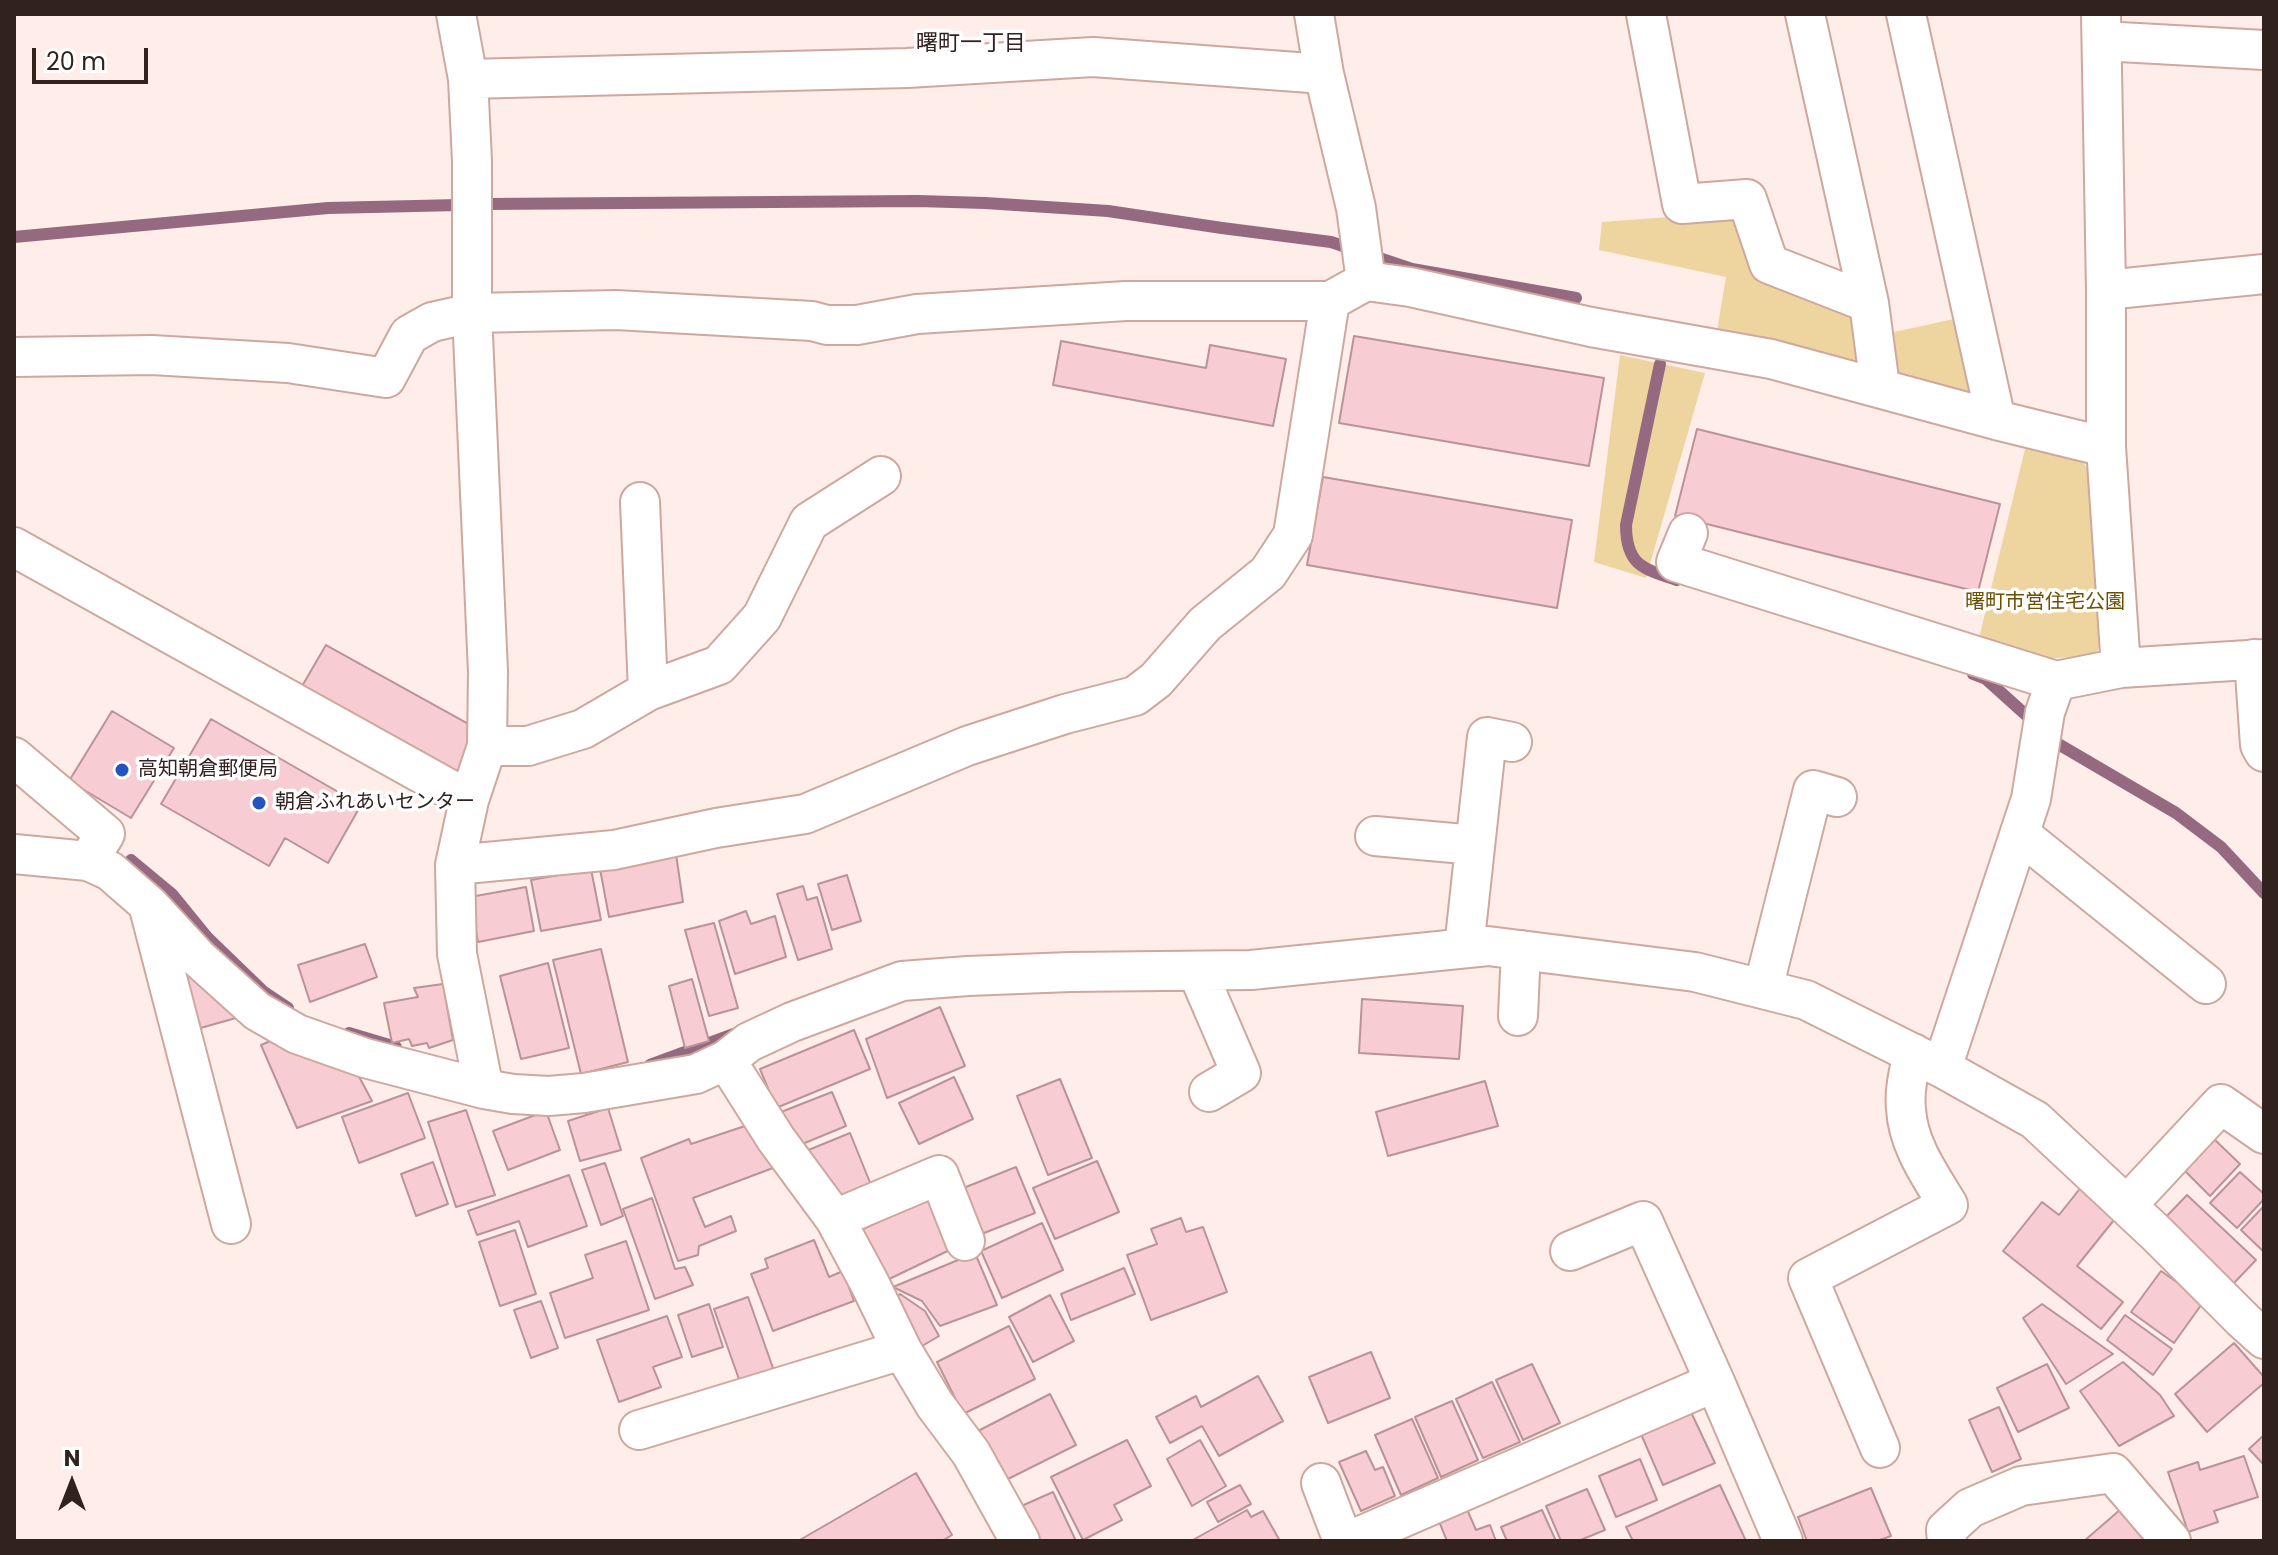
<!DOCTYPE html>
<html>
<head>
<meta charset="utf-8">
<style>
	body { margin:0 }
	#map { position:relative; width:2278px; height:1555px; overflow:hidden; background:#feede9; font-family:Poppins,sans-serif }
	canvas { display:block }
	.frame { position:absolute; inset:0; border:16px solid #31221e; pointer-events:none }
	.north { position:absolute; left:32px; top:1443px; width:80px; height:80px; -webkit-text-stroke:6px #fff; paint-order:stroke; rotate:0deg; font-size:22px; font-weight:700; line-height:32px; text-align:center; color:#31221e }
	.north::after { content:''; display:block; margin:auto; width:28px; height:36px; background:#31221e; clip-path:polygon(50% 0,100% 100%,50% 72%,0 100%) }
	.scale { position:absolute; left:32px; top:48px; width:116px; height:36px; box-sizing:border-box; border:4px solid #31221e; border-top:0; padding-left:10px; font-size:24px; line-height:28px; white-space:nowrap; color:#31221e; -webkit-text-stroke:6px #fff; paint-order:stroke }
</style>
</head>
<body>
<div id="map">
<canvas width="2278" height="1555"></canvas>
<div class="frame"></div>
<div class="north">N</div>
<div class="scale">20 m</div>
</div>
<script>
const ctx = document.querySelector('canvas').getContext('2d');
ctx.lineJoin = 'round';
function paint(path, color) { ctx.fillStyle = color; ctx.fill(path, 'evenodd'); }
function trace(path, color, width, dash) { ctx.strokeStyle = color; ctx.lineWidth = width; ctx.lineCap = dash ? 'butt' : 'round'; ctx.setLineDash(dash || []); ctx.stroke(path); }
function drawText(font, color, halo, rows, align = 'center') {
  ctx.font = font + ' Poppins,"Noto Sans JP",sans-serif'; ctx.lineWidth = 7; ctx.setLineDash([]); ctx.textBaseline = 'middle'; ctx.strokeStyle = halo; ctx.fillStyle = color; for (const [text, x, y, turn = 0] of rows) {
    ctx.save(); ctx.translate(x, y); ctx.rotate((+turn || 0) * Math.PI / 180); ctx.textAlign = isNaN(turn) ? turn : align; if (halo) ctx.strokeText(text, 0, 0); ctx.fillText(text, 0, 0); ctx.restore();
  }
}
paint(new Path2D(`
	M 1737,212 L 1753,274 L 1859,313 L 1866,370 L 1717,331 L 1726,277 L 1599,250 L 1602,222 Z
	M 1963,317 L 1972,403 L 1891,380 L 1885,334 Z
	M 1620,355 L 1705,373 L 1646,578 L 1594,562 Z
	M 2026,445 L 2078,454 L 2095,481 L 2103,638 L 2095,656 L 2036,659 L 1979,638 Z`), '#eed59f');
trace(new Path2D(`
	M 484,204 L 918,201 L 985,203 L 1108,211 L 1222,228 L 1331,242 L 1412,269 L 1576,298
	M 14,237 L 328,208 L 459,205
	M 1660,364 L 1626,525 C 1626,565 1643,569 1677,580
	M 1973,674 L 1986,679 L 2036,724
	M 2048,738 L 2176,813 L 2221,847 L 2264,893
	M 131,860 L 172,894 L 207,937 L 264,992 L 288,1008
	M 349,1033 L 396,1047
	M 650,1065 L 734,1034`), '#956980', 12);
const building = new Path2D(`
	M 1354,336 L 1604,378 L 1589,466 L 1339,423 Z
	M 1061,341 L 1206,368 L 1210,345 L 1286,359 L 1273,426 L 1053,385 Z
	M 1697,429 L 2000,504 L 1978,592 L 1675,516 Z
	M 1323,477 L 1572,520 L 1557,608 L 1307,565 Z
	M 326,645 L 476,728 L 463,785 L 298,693 Z
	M 112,711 L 174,748 L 131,818 L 69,781 Z
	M 211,719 L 361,805 L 328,863 L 285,838 L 269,866 L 161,804 Z
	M 676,854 L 683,902 L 609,917 L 600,869 Z
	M 591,869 L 601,920 L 541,931 L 531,880 Z
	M 847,875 L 861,921 L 832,930 L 818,884 Z
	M 803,886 L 807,900 L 817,897 L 832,949 L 798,960 L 777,894 Z
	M 526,887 L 534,931 L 478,942 L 470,897 Z
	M 746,911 L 751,924 L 775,916 L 786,957 L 735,974 L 719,921 Z
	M 714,923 L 738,1008 L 709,1016 L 685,930 Z
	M 365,944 L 377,977 L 310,1002 L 298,965 Z
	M 601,949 L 628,1062 L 581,1074 L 553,960 Z
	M 177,956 L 243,1016 L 197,1029 Z
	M 548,963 L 569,1048 L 521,1059 L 500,976 Z
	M 692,979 L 709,1041 L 685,1048 L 669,986 Z
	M 443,984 L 453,1040 L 429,1048 L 427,1043 L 412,1046 L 409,1039 L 392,1043 L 384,1003 L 418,997 L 414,988 Z
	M 1362,999 L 1463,1006 L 1459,1059 L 1359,1053 Z
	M 940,1007 L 965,1066 L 887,1098 L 866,1039 Z
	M 854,1030 L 870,1069 L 776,1108 L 760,1069 Z
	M 273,1040 L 356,1071 L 372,1101 L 297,1128 L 261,1045 Z
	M 954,1077 L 973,1119 L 919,1144 L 899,1103 Z
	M 1060,1079 L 1092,1158 L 1048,1175 L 1017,1096 Z
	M 1485,1081 L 1498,1126 L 1388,1156 L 1376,1112 Z
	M 832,1092 L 846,1126 L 795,1147 L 781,1112 Z
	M 408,1093 L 425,1138 L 359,1163 L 342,1117 Z
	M 608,1108 L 621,1150 L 580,1161 L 568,1121 Z
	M 466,1110 L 495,1195 L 456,1207 L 428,1122 Z
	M 546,1111 L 560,1150 L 508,1170 L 493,1131 Z
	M 745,1126 L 773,1168 L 693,1198 L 705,1227 L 731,1216 L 736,1231 L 699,1246 L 698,1255 L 678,1261 L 641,1158 L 689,1139 L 691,1144 Z
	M 850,1133 L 871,1185 L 828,1204 L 806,1151 Z
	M 2214,1139 L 2240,1164 L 2210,1196 L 2184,1170 Z
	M 1097,1161 L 1119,1212 L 1055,1239 L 1033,1188 Z
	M 433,1162 L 448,1204 L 416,1216 L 401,1174 Z
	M 605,1163 L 623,1216 L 601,1225 L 582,1170 Z
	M 1016,1167 L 1035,1213 L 979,1235 L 961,1189 Z
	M 2240,1172 L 2264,1194 L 2264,1199 L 2237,1228 L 2210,1203 Z
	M 569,1175 L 587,1226 L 528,1247 L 519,1221 L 477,1235 L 468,1211 Z
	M 2086,1181 L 2122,1210 L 2077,1266 L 2123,1302 L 2101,1329 L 2003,1251 L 2042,1202 L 2059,1215 Z
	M 2187,1195 L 2256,1260 L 2233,1284 L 2164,1219 Z
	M 932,1197 L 956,1247 L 885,1281 L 861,1230 Z
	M 652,1198 L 675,1269 L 685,1267 L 693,1285 L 655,1299 L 623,1209 Z
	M 2264,1206 L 2264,1252 L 2241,1230 Z
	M 1181,1218 L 1186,1232 L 1203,1227 L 1227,1292 L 1151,1320 L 1127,1255 L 1157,1244 L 1151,1229 Z
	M 1042,1223 L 1063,1270 L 1002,1298 L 981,1251 Z
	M 515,1230 L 536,1294 L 500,1306 L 479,1242 Z
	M 814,1240 L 829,1277 L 843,1271 L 854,1301 L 773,1331 L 751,1274 L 768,1268 L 765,1259 Z
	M 626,1241 L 649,1310 L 565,1338 L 550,1293 L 593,1278 L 585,1255 Z
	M 975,1253 L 997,1305 L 940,1326 L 922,1301 L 893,1287 Z
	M 1124,1268 L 1135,1294 L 1071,1320 L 1061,1294 Z
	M 2161,1271 L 2204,1301 L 2174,1343 L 2131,1312 Z
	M 900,1294 L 925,1311 L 939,1336 L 917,1349 L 885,1303 Z
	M 1050,1295 L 1074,1341 L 1033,1362 L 1009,1317 Z
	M 748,1297 L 774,1371 L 740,1382 L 714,1309 Z
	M 541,1301 L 558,1348 L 531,1358 L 514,1310 Z
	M 709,1304 L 723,1347 L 692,1357 L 678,1315 Z
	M 2042,1304 L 2113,1354 L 2066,1384 L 2023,1318 Z
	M 2125,1315 L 2172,1349 L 2153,1375 L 2107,1340 Z
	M 667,1316 L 682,1357 L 653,1367 L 661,1387 L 619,1402 L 597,1340 Z
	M 1009,1326 L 1035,1379 L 963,1414 L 937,1362 Z
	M 2234,1343 L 2264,1377 L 2264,1383 L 2207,1432 L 2175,1394 Z
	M 1371,1352 L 1390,1398 L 1328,1423 L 1309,1377 Z
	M 2123,1362 L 2160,1395 L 2174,1416 L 2119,1446 L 2080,1391 Z
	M 1532,1364 L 1560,1423 L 1523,1440 L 1496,1380 Z
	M 2047,1364 L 2069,1408 L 2018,1432 L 1997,1388 Z
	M 1258,1376 L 1283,1421 L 1219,1456 L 1202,1426 L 1170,1443 L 1156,1417 L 1196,1396 L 1201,1407 Z
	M 1492,1382 L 1520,1442 L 1483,1458 L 1456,1399 Z
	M 1050,1394 L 1076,1445 L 1004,1481 L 978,1431 Z
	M 1452,1401 L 1478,1460 L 1441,1477 L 1415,1417 Z
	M 1999,1407 L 2021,1459 L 1992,1472 L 1969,1420 Z
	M 1690,1410 L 1715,1463 L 1663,1485 L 1641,1434 Z
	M 1412,1419 L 1438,1478 L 1401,1495 L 1375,1435 Z
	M 2264,1435 L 2264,1465 L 2249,1449 Z
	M 1127,1440 L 1151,1486 L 1114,1505 L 1122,1520 L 1083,1540 L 1051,1477 Z
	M 1200,1440 L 1226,1486 L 1192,1506 L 1167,1459 Z
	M 1366,1451 L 1375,1470 L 1383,1467 L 1395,1496 L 1361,1511 L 1339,1462 Z
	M 2244,1456 L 2258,1497 L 2214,1511 L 2218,1522 L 2188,1532 L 2168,1472 L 2198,1462 L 2200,1470 Z
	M 1640,1459 L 1657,1500 L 1616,1517 L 1599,1476 Z
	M 916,1473 L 952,1535 L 942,1541 L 798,1541 Z
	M 1240,1485 L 1251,1504 L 1218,1522 L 1207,1502 Z
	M 1720,1485 L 1746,1541 L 1633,1541 L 1626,1527 Z
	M 1871,1488 L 1891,1536 L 1877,1541 L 1807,1541 L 1798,1517 Z
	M 1587,1489 L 1605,1530 L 1578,1541 L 1561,1541 L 1546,1506 Z
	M 1053,1492 L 1076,1541 L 1033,1541 L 1017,1508 Z
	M 1466,1507 L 1476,1530 L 1490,1525 L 1496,1541 L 1447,1541 L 1438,1519 Z
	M 2121,1509 L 2148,1541 L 2084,1541 Z
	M 1247,1510 L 1251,1517 L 1263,1511 L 1280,1541 L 1191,1541 Z
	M 1542,1510 L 1556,1541 L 1507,1541 L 1501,1527 Z`);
paint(building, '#f7cdd3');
trace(building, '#ba9399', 2);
const minor = new Path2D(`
	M 456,14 L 468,79 L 472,161 L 472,313 L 488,672 L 487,746 L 469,800 L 455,865 L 457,954 L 484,1089
	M 1314,14 L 1324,74
	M 1646,14 L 1682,204 L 1747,199 L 1769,264 L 1869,303 L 1805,14
	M 1906,14 L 1996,420
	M 2101,14 L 2106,290
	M 2102,41 L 2264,50
	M 468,79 L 907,68 L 1093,57 L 1324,74 L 1356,208 L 1366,281
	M 1869,303 L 1880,387
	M 14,357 L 152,355 L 288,363 L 386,378 L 409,335 L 432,322 L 472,313 L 616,310 L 812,321 L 827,325 L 857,325 L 917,314 L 1126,301 L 1330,301
	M 2106,447 L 2106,290 L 2264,274
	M 640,502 L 648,691
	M 1688,533 L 1676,562 L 2056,681 L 2121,668 L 2264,659
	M 14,547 L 469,800
	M 2254,659 L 2260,745 L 2264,752
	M 487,746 L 528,746 L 583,729 L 648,691 L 719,665 L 762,617 L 809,522 L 881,476
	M 14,757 L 105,834 L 88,861
	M 2020,834 L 2206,984
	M 1375,836 L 1475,845
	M 14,854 L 88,861 L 110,871 L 149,905 L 197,957 L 257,1011 L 297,1034 L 365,1058 L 484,1089 L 513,1094 L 549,1096 L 584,1093 L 696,1074 L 726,1060 L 749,1042 L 792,1022 L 902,981 L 968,976 L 1070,972 L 1251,970 L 1488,946 L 1695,972 L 1806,1000 L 1942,1068 L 2035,1120 L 2157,1234 L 2244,1321 L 2264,1339
	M 455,865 L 614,850 L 716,828 L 805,814 L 967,746 L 1065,714 L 1135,696 L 1156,680 L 1205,624 L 1268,573 L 1293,535 L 1330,301 L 1366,281 L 1410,287 L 1591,327 L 1771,359 L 1996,420 L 2106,447 L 2121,668
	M 149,908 L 231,1224
	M 1464,948 L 1487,737 L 1512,742
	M 1197,971 L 1241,1073 L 1209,1092
	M 1763,989 L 1813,790 L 1837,797
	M 1518,1016 L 1521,950
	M 726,1060 L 776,1139 L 835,1219 L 870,1284 L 902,1350 L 935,1405 L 971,1453 L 1020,1541
	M 1942,1068 L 2031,799 L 2045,712 L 2056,681
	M 2127,1205 L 2221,1104 L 2264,1134
	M 835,1219 L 939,1175 L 965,1241
	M 1715,1382 L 1783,1541
	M 639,1430 L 902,1350
	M 1880,1448 L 1808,1278 L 1948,1205 C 1930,1175 1908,1145 1906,1109 C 1904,1090 1909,1071 1913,1053
	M 1321,1483 L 1343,1541
	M 1349,1541 L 1715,1382 L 1643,1221 L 1570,1251
	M 1947,1541 L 1946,1530 L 1970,1508 L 2021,1486 L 2113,1473 L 2171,1541`);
trace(minor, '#cea89e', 42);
trace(minor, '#fff', 38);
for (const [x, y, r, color] of [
	[122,770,8,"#2553c1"],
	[259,803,8,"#2553c1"]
]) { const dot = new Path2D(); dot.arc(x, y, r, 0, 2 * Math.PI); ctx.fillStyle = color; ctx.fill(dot); trace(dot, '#fff', 3); }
drawText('20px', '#6a4f01', '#fff', [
	["曙町市営住宅公園",2045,603]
]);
drawText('20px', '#31221e', '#fff', [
	["高知朝倉郵便局",138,770],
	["朝倉ふれあいセンター",275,803]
], 'left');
drawText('22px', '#31221e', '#fff', [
	["曙町一丁目",971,44]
]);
</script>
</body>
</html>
